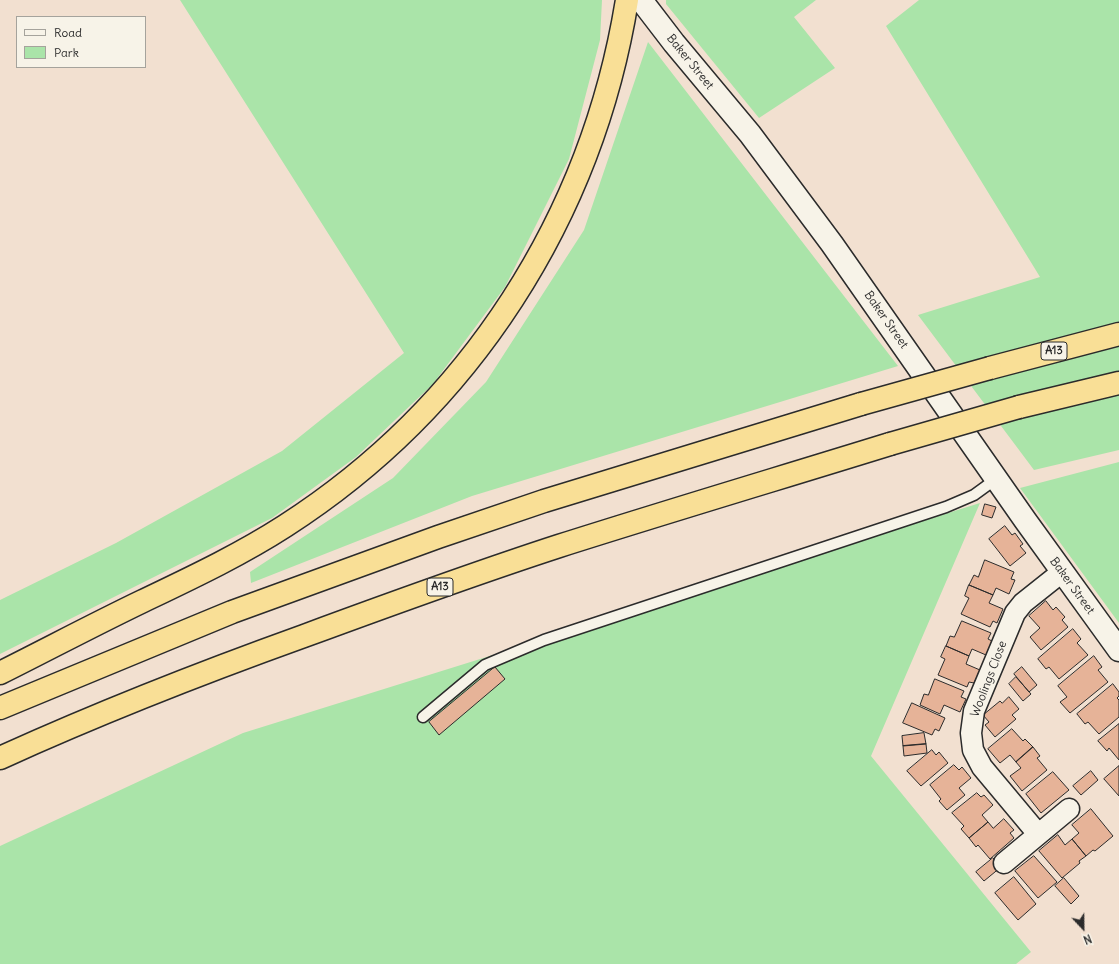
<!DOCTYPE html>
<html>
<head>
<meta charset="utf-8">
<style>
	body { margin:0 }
	#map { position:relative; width:1119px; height:964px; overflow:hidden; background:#f2e0d0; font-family:Delius,sans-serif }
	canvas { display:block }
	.legend { position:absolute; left:16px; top:16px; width:130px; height:52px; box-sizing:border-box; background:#f7f3e8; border:1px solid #a5a39c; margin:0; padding:5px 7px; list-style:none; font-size:12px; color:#2b2b2b }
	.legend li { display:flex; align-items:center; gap:8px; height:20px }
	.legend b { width:20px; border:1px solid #a5a39c }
	.north { position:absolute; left:1063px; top:908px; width:40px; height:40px; -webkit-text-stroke:3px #f7f3e8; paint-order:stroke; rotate:158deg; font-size:11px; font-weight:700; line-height:16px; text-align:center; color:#2b2b2b }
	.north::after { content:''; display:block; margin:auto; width:14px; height:18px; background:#2b2b2b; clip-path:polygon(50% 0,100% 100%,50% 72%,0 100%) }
</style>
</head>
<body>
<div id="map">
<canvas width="1119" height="964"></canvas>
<ul class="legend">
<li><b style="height:5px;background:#f7f3e8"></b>Road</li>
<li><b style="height:11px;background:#aae4a9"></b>Park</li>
</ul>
<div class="north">N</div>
</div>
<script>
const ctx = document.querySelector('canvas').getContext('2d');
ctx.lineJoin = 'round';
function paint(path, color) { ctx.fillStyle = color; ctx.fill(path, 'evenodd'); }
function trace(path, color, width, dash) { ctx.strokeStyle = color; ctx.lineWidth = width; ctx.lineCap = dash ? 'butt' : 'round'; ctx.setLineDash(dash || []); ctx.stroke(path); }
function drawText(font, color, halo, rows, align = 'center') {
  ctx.font = font + ' Delius,sans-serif'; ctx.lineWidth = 3; ctx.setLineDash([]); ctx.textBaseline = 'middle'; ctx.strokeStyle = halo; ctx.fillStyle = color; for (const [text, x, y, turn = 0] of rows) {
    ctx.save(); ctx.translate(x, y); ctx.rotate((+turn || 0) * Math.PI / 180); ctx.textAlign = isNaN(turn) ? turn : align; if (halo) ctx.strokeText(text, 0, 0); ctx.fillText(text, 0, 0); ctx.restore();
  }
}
paint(new Path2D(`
	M 180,0 L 602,0 L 600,40 L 569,159 L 505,287 L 433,384 L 356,457 L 272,518 L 0,654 L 0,600 L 116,543 L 282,451 L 404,353 Z
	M 666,0 L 816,0 L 794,17 L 835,68 L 759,118 L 666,4 Z
	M 919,0 L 1119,0 L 1119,450 L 1034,470 L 918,315 L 1040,277 L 886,26 Z
	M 648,42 L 898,366 L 472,496 L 251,583 L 250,572 L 393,478 L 486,382 L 584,230 Z
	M 1119,462 L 1119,623 L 1020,488 Z
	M 980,503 L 871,756 L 1031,952 L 1016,964 L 0,964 L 0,846 L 243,733 Z`), '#aae4a9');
const building = new Path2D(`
	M 985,504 L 996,507 L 992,518 L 982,515 Z
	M 1005,526 L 1012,535 L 1015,533 L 1023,544 L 1020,546 L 1026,553 L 1010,566 L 989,539 Z
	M 985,560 L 1014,572 L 1011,579 L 1015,580 L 1009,594 L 996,588 L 993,595 L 969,585 L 974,575 L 978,577 Z
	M 969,585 L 993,595 L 989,603 L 1003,609 L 997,623 L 993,621 L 990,627 L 961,614 L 969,598 L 965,596 Z
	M 1046,601 L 1053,610 L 1056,607 L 1065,617 L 1062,620 L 1068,627 L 1041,650 L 1030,637 L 1040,628 L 1029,616 Z
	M 962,621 L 991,633 L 988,639 L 992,641 L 986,655 L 972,649 L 969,656 L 946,646 L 950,636 L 954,637 Z
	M 1073,629 L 1081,639 L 1077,643 L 1088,655 L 1059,679 L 1049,667 L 1046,669 L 1038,659 Z
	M 946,646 L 969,656 L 966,664 L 980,670 L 974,683 L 969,682 L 967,687 L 938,675 L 945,659 L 941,657 Z
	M 1094,656 L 1102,667 L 1098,670 L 1108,682 L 1070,713 L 1060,702 L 1067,697 L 1058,686 Z
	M 495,667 L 505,679 L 439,735 L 429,722 Z
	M 1022,667 L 1037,685 L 1029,692 L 1014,674 Z
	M 1016,677 L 1031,694 L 1023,701 L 1009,684 Z
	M 935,679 L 964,691 L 961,697 L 966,699 L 960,712 L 944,705 L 940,714 L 920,705 L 924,694 L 928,695 Z
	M 1113,684 L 1119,692 L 1119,696 L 1117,698 L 1119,700 L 1119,717 L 1099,734 L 1088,722 L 1085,724 L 1077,714 Z
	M 1009,697 L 1019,709 L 1012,715 L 1016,719 L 995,737 L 985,725 L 989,722 L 983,715 L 1000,701 L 1002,703 Z
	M 912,703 L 945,718 L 939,731 L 935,729 L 932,735 L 903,723 Z
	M 1119,724 L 1119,760 L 1109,748 L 1107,751 L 1098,741 Z
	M 1012,729 L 1023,741 L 1025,739 L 1033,747 L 1016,762 L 1010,755 L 1000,763 L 988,749 Z
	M 924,733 L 926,744 L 903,746 L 902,736 Z
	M 926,744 L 927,753 L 904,756 L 903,746 Z
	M 1033,747 L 1040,756 L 1037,758 L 1047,770 L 1022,791 L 1010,776 L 1021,768 L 1016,762 Z
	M 932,750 L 936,755 L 939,752 L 948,763 L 921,786 L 907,771 Z
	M 954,765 L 959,770 L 962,767 L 971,778 L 959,788 L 965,795 L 947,810 L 939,801 L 941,799 L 930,785 Z
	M 1119,766 L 1119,796 L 1104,779 Z
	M 1091,771 L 1098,780 L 1081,795 L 1073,786 Z
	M 1053,772 L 1069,790 L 1041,813 L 1026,794 Z
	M 977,793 L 981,797 L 984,795 L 993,805 L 982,815 L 988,822 L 969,838 L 961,829 L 964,826 L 952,813 Z
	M 1091,809 L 1113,836 L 1095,851 L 1093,850 L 1086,856 L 1072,839 L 1079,833 L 1072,825 Z
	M 1004,819 L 1014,830 L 1010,833 L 1014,838 L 990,859 L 978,845 L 976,847 L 969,838 L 988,822 L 993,828 Z
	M 1058,835 L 1065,845 L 1072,839 L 1086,856 L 1079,861 L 1080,863 L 1062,878 L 1039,851 Z
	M 1034,856 L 1057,882 L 1038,898 L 1015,871 Z
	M 993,858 L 1001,867 L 984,881 L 976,872 Z
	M 1014,877 L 1036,904 L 1018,920 L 995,893 Z
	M 1064,878 L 1079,896 L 1071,904 L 1055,886 Z`);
paint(building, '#e6b398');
trace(building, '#2b2b2b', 1);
const service = new Path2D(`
	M 423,717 L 485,665 L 544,640 L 946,507 L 974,495 L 996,479`);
const minor = new Path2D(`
	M 1038,834 L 982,767 L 973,750 L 971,733 L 974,711 L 1015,613 L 1023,603 L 1062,572
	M 1004,863 L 1069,809`);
const secondary = new Path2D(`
	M 641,0 L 674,43 L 750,134 L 832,244 L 1025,520 L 1119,650`);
const trunk = new Path2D(`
	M 990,368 L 1119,334
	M 1019,407 L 1119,383
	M 0,673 C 48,649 95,624 143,601 C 191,578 240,555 285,526 C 470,407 592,217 627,0
	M 0,708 L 232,612 L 438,537 L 544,501 L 861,404
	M 0,758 C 99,713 201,673 304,636 C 388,605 473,574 559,546 C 669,511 780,478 890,444`);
trace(service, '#2b2b2b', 13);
trace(minor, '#2b2b2b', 23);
trace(secondary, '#2b2b2b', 25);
trace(trunk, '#2b2b2b', 25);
trace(service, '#f7f3e8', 10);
trace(minor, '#f7f3e8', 20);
trace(secondary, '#f7f3e8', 22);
trace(trunk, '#f9df96', 22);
const trunkBridge = new Path2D(`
	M 861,404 L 990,368
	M 890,444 L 1019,407`);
trace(trunkBridge, '#2b2b2b', 25, []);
trace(trunkBridge, '#f9df96', 22);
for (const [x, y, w] of [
	[1054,351,26],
	[440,587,26]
]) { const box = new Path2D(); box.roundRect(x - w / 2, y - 9, w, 18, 3); ctx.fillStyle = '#f7f3e8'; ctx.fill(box); trace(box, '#2b2b2b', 1); }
drawText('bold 11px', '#2b2b2b', null, [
	["A13",1054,351],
	["A13",440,587]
]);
drawText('12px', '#2b2b2b', '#f7f3e8', [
	["Baker Street",690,62,51],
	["Baker Street",886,320,55],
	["Baker Street",1072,586,54],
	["Woolings Close",989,679,-69]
]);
</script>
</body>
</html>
